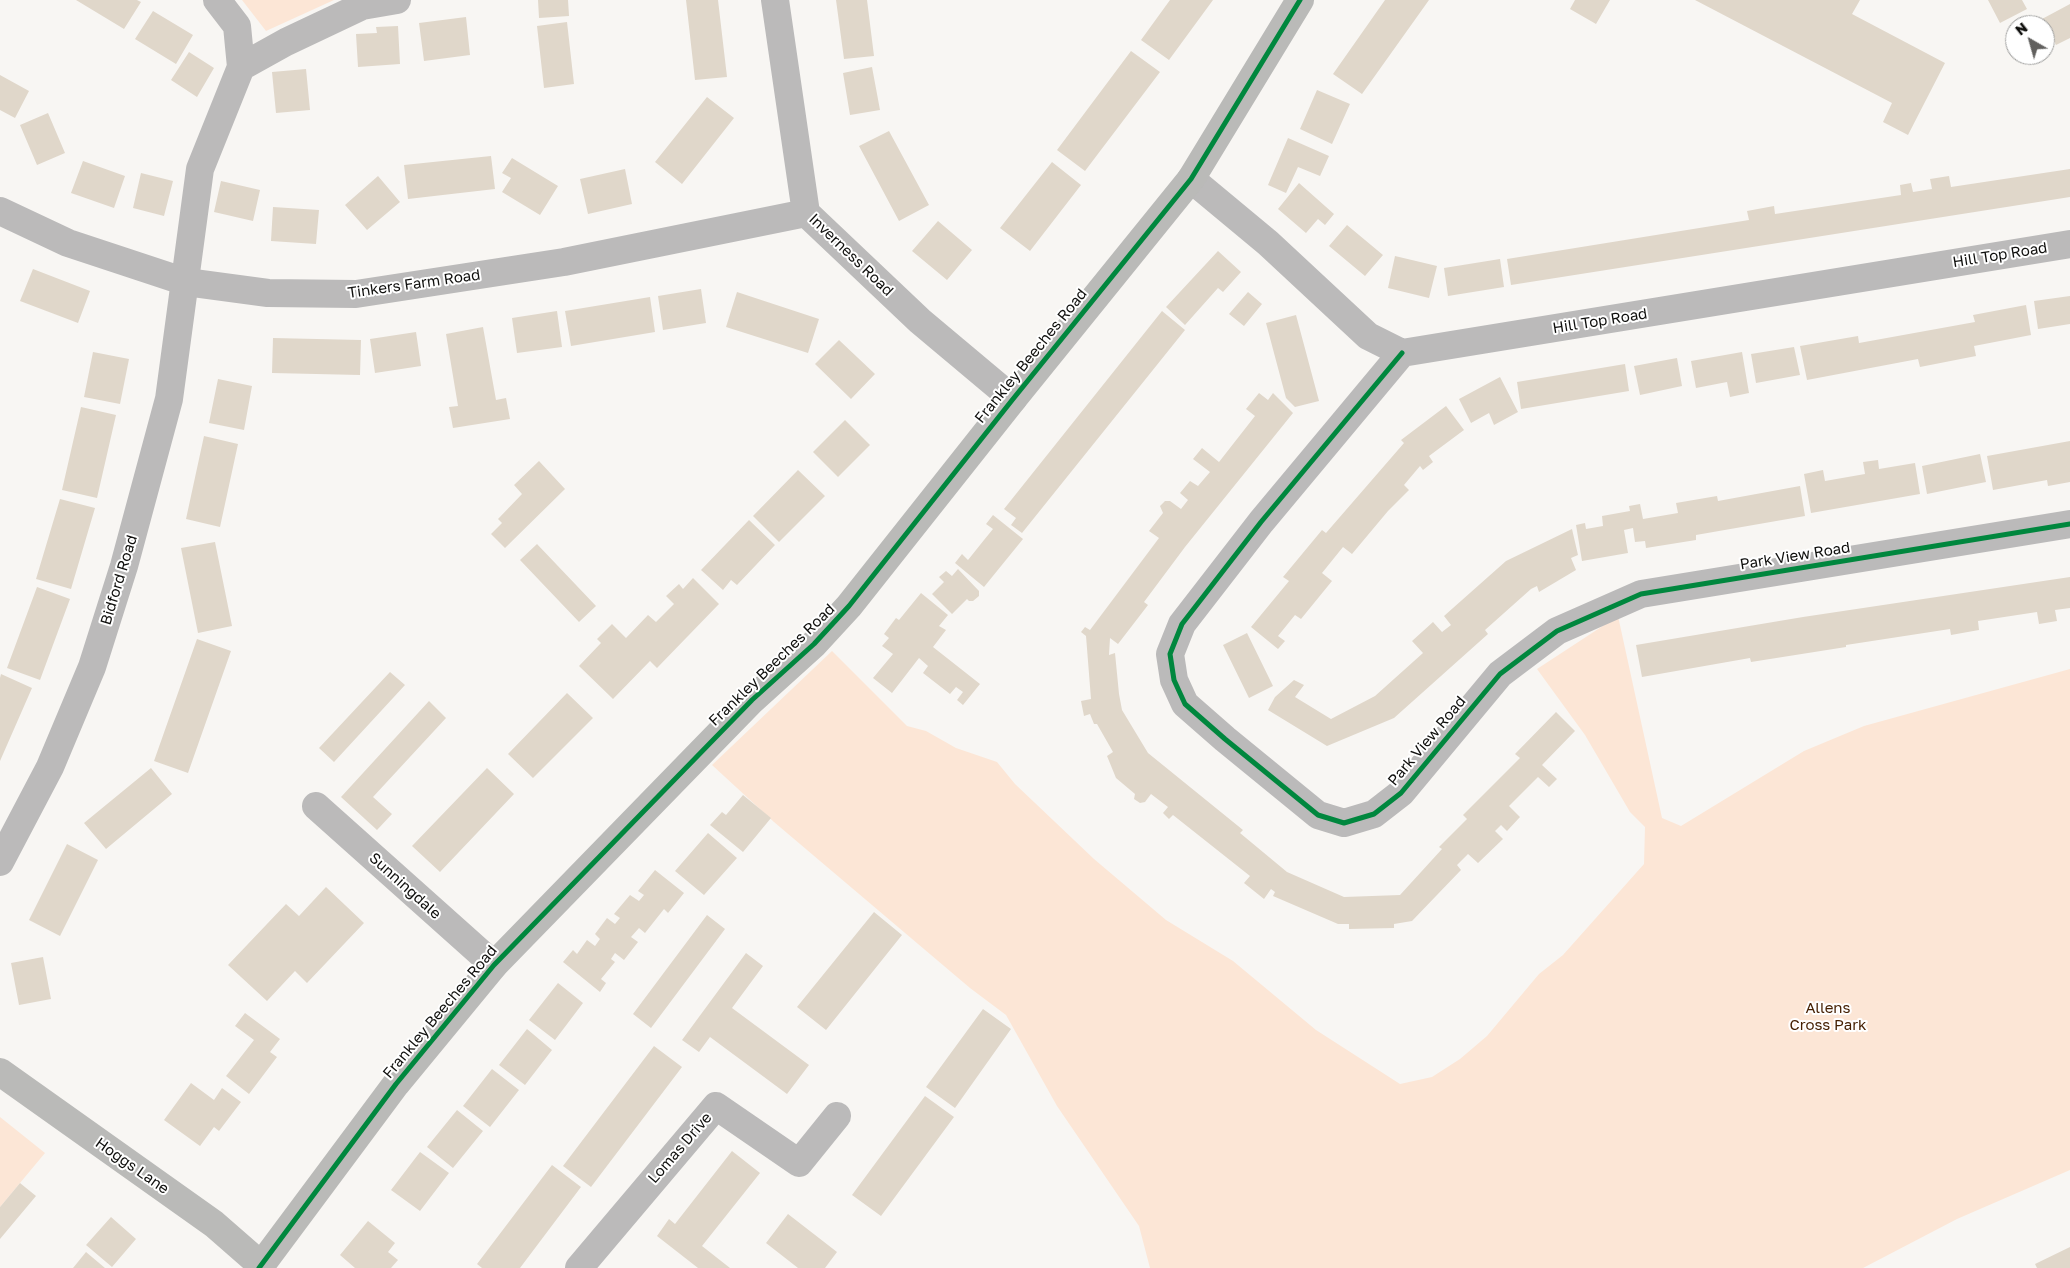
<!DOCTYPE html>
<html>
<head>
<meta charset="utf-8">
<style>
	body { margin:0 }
	#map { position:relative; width:2070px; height:1268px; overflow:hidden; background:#f8f6f3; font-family:"Golos Text",sans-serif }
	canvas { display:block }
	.north { position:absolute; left:2005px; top:15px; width:50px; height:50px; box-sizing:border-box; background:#fff; border:1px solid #9f9f9e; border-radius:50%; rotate:322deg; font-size:14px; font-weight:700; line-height:20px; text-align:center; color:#0f0f0d }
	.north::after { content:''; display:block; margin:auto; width:18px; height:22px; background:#61605e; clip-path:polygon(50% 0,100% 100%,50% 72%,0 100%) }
</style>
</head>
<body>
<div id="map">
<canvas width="2070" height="1268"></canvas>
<div class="north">N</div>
</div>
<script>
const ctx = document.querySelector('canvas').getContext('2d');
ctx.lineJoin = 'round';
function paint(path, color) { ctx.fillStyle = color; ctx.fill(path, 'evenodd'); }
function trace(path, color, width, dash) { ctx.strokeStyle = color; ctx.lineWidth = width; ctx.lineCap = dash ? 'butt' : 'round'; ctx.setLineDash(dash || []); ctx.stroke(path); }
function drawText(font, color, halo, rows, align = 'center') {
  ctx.font = font + ' "Golos Text",sans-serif'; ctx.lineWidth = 4; ctx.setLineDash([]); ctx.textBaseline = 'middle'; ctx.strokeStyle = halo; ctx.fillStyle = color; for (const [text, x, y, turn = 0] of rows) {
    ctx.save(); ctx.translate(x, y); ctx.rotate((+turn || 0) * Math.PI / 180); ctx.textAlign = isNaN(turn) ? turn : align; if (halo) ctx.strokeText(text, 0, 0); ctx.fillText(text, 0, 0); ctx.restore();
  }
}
paint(new Path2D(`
	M 242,0 L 334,0 L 266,31 Z
	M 1618,616 L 1662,818 L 1681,826 L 1804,751 L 1864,726 L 2070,669 L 2070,1170 L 1957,1219 L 1863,1268 L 1150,1268 L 1139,1226 L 1057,1106 L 1006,1015 L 970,988 L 774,822 L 712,765 L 832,651 L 907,726 L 926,731 L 956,748 L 997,762 L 1015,784 L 1094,859 L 1166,920 L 1233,961 L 1316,1030 L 1400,1084 L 1432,1077 L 1460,1059 L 1487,1036 L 1539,974 L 1563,955 L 1644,864 L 1645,827 L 1630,812 L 1585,735 L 1537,669 Z
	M 0,1117 L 45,1153 L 0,1207 Z`), '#fce6d6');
paint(new Path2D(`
	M 76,0 L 137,0 L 141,2 L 124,29 Z
	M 538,0 L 568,0 L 569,16 L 539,18 Z
	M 686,0 L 718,0 L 727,77 L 695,80 Z
	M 836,0 L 867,0 L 874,56 L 844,59 Z
	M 1170,0 L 1213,0 L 1169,60 L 1141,40 Z
	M 1385,0 L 1429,0 L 1362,94 L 1333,74 Z
	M 1575,0 L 1610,0 L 1596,24 L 1570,9 Z
	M 1695,0 L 1860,0 L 1852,14 L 1945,63 L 1908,135 L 1883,122 L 1892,103 Z
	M 1988,0 L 2022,0 L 2027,9 L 2000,23 Z
	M 2070,4 L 2070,38 L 2056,45 L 2042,19 Z
	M 153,11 L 193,35 L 176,64 L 135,39 Z
	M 466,17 L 470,55 L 424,61 L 419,23 Z
	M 567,22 L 574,84 L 544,88 L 537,26 Z
	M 398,26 L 400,64 L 358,67 L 356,34 L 377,33 L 376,27 Z
	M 1131,51 L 1160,72 L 1085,171 L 1057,150 Z
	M 189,52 L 214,68 L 197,97 L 171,80 Z
	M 872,67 L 880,110 L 850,115 L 843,73 Z
	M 306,69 L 310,110 L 276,113 L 272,72 Z
	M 0,75 L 29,91 L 15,118 L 0,110 Z
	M 1317,90 L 1350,104 L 1332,144 L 1300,129 Z
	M 707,97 L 734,118 L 682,184 L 655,162 Z
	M 48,113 L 65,153 L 37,165 L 20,125 Z
	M 889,131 L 929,205 L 899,221 L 859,146 Z
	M 1288,138 L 1329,156 L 1320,176 L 1298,167 L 1286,193 L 1268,185 Z
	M 491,156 L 495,189 L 408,199 L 404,165 Z
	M 512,158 L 558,186 L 540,215 L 502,192 L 511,178 L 502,173 Z
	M 83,161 L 125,176 L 114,208 L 71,193 Z
	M 1052,162 L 1081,185 L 1030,251 L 1000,228 Z
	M 625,169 L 632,204 L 588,214 L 580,179 Z
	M 2070,169 L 2070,197 L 1511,285 L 1507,259 L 1749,220 L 1747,211 L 1774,206 L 1775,214 L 1901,195 L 1900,185 L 1911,183 L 1913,192 L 1932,189 L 1930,179 L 1949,176 L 1951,187 Z
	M 141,173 L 173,181 L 164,216 L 133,208 Z
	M 378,176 L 400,202 L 367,230 L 345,205 Z
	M 221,181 L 260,190 L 253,221 L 214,212 Z
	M 1299,183 L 1334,214 L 1325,225 L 1318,219 L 1306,233 L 1278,209 Z
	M 273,207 L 319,210 L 316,244 L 271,241 Z
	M 938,221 L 972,250 L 947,280 L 912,251 Z
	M 1347,225 L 1383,255 L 1365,276 L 1329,246 Z
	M 1218,251 L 1241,272 L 1223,292 L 1218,288 L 1185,325 L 1166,307 Z
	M 1395,256 L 1437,266 L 1429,298 L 1388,288 Z
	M 1500,259 L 1504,287 L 1448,296 L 1444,268 Z
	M 33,269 L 90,291 L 78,323 L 20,301 Z
	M 701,289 L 706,323 L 663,330 L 658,296 Z
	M 737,292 L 819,319 L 808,353 L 726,327 Z
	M 1248,292 L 1262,304 L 1244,326 L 1229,314 Z
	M 2070,296 L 2070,324 L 2038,329 L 2034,301 Z
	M 650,297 L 655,332 L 571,346 L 565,311 Z
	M 2026,305 L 2031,335 L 1974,346 L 1976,356 L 1920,367 L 1918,359 L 1807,380 L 1800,346 L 1858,336 L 1859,343 L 1975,322 L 1973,315 Z
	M 557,311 L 562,347 L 517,353 L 512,318 Z
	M 1162,311 L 1185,330 L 1022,533 L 1011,525 L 1016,518 L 1004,509 Z
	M 1296,315 L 1319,401 L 1295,407 L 1286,398 L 1266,323 Z
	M 483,327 L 496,400 L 506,398 L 510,419 L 453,428 L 449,407 L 458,406 L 446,334 Z
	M 416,332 L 421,366 L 375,373 L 370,339 Z
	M 273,338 L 361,340 L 360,375 L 272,373 Z
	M 839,340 L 875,374 L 851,399 L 815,364 Z
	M 1794,347 L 1800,375 L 1756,383 L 1751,354 Z
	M 93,352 L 129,359 L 120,404 L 84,397 Z
	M 1742,352 L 1749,393 L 1730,397 L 1727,382 L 1696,388 L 1691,361 Z
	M 1677,358 L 1682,386 L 1640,395 L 1634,366 Z
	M 1625,364 L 1629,391 L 1521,409 L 1517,382 Z
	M 1500,377 L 1518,412 L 1494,425 L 1489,413 L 1471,423 L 1459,399 Z
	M 218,379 L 252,386 L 244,430 L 209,423 Z
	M 1259,393 L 1268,400 L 1273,393 L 1293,413 L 1185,547 L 1144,602 L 1148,605 L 1118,644 L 1110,638 L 1109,655 L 1115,653 L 1119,694 L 1122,710 L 1148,753 L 1243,830 L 1240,833 L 1287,872 L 1344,897 L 1400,895 L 1442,849 L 1439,847 L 1467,819 L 1463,815 L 1520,758 L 1515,754 L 1556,712 L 1575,731 L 1542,765 L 1557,779 L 1549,787 L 1538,777 L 1509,806 L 1520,817 L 1507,831 L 1501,825 L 1495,831 L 1503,839 L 1478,863 L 1468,854 L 1457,865 L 1461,870 L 1412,921 L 1394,924 L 1394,928 L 1349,929 L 1349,924 L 1338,924 L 1273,896 L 1275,892 L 1271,889 L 1264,899 L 1244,883 L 1250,876 L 1173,815 L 1169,819 L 1163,813 L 1168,807 L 1151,794 L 1145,802 L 1140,803 L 1134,799 L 1135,794 L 1116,778 L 1107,756 L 1113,752 L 1097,724 L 1094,724 L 1090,714 L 1084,716 L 1081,701 L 1091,699 L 1086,636 L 1081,632 L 1085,627 L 1090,630 L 1159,538 L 1149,531 L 1163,513 L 1160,506 L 1165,501 L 1170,501 L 1181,509 L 1188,500 L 1180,493 L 1190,481 L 1198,486 L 1210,472 L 1193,459 L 1202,448 L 1219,462 L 1255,416 L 1246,409 Z
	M 1446,406 L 1464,430 L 1429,456 L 1433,462 L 1423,470 L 1420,466 L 1404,485 L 1409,490 L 1388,511 L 1352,554 L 1343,547 L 1322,573 L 1332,581 L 1301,619 L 1295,615 L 1278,636 L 1285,641 L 1278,649 L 1251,627 L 1289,581 L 1283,577 L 1322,530 L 1326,533 L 1404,443 L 1401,440 Z
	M 81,407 L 116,415 L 97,498 L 62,490 Z
	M 845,420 L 870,445 L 838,477 L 813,452 Z
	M 204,436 L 238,444 L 220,527 L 186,519 Z
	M 2070,441 L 2070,482 L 2048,486 L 2047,480 L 1993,490 L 1987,456 Z
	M 1980,454 L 1986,482 L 1927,494 L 1922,466 Z
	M 1878,460 L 1879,469 L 1915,463 L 1920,494 L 1811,513 L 1804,474 L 1823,470 L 1825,481 L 1865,474 L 1863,462 Z
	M 539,461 L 565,489 L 505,548 L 491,534 L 502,523 L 498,519 L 522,494 L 514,485 Z
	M 798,470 L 825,496 L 779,542 L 753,516 Z
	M 1800,486 L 1805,516 L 1696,535 L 1696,540 L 1646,548 L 1645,541 L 1635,542 L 1633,528 L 1624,530 L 1628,553 L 1582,561 L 1576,525 L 1585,523 L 1586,529 L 1603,526 L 1602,516 L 1630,511 L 1629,506 L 1640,504 L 1643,519 L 1678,513 L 1676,503 L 1717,496 L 1718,501 Z
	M 60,499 L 95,508 L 71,589 L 36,579 Z
	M 993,515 L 1023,539 L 984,587 L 955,563 L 962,554 L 968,560 L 984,540 L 993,529 L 986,524 Z
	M 749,520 L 775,545 L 737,585 L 731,580 L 723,590 L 701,570 Z
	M 1572,529 L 1578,555 L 1571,558 L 1576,570 L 1539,592 L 1537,586 L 1531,589 L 1485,630 L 1488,634 L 1394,718 L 1327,746 L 1268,710 L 1275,697 L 1294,680 L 1304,685 L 1295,697 L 1331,719 L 1375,696 L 1423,653 L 1412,641 L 1433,622 L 1442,632 L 1451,625 L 1444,616 L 1506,561 Z
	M 215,542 L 232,626 L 198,633 L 181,548 Z
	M 537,544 L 596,606 L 579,622 L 520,560 Z
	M 958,569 L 979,591 L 979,596 L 973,601 L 969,601 L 967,599 L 952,614 L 932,594 L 944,582 L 939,577 L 946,571 L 952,576 Z
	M 2070,577 L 2070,608 L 2055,610 L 2057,621 L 2039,624 L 2037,612 L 1978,621 L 1979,630 L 1951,635 L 1950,629 L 1846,645 L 1846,647 L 1751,662 L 1750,658 L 1642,677 L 1636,645 L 1803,617 Z
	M 693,578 L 719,604 L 657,668 L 650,661 L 613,699 L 579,666 L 601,643 L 597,639 L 612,624 L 626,638 L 648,615 L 656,622 L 674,604 L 666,596 L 679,584 L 683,589 Z
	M 37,587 L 70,599 L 40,680 L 7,668 Z
	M 921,593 L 948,615 L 939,626 L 946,630 L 933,647 L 980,684 L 963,705 L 957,700 L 963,692 L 956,687 L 950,694 L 923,673 L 928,666 L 919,658 L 892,693 L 873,678 L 893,654 L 882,646 L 889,638 L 884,634 L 896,618 L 899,620 Z
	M 1247,633 L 1273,686 L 1249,698 L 1223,645 Z
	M 197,639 L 231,651 L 188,773 L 154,761 Z
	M 390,672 L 405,685 L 334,762 L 319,748 Z
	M 1,674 L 32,688 L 0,761 L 0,678 Z
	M 567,693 L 593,718 L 533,778 L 508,754 Z
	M 429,701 L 446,718 L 373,797 L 392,814 L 377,830 L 341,797 Z
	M 151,768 L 172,794 L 106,849 L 84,823 Z
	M 487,768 L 514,794 L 440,872 L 412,846 Z
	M 743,795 L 771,818 L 743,852 L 710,825 L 722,812 L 726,815 Z
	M 708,833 L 737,858 L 704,895 L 675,871 Z
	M 67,844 L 98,860 L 60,936 L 29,920 Z
	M 655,870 L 684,893 L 668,913 L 664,909 L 645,933 L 639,928 L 631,937 L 638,942 L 624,960 L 615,953 L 611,959 L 615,962 L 601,979 L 606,983 L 600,992 L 563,962 L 573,950 L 577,954 L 587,940 L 595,946 L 600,939 L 595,934 L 607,918 L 615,924 L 620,918 L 614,914 L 630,895 L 639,901 L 644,895 L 638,891 Z
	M 326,887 L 364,923 L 307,983 L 295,971 L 267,1001 L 228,965 L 286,904 L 299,916 Z
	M 874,912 L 902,935 L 826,1030 L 797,1007 Z
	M 707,915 L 725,929 L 651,1028 L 633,1014 Z
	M 746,953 L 763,966 L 732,1008 L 809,1065 L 787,1094 L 710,1037 L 699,1052 L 682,1040 Z
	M 43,957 L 51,999 L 19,1005 L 11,963 Z
	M 558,983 L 583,1003 L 555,1040 L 529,1020 Z
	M 983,1009 L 1011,1029 L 955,1108 L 926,1087 Z
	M 245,1013 L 280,1039 L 270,1052 L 277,1057 L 249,1094 L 226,1076 L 254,1040 L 235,1026 Z
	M 527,1029 L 552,1050 L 525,1085 L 499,1065 Z
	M 654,1046 L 682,1067 L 591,1187 L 563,1166 Z
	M 492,1069 L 519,1090 L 490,1127 L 463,1106 Z
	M 191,1083 L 214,1100 L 222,1088 L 241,1102 L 219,1131 L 214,1127 L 200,1146 L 164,1120 Z
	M 925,1096 L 954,1117 L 881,1216 L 852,1195 Z
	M 457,1110 L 483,1131 L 453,1168 L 427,1147 Z
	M 732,1151 L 760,1173 L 702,1246 L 730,1268 L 698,1268 L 657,1236 L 669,1219 L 675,1224 Z
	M 420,1152 L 449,1173 L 420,1211 L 391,1190 Z
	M 552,1165 L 581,1187 L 520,1268 L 482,1268 L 477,1264 Z
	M 20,1183 L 36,1196 L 0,1239 L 0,1207 Z
	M 788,1214 L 837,1252 L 825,1268 L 798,1268 L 766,1243 Z
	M 111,1217 L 136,1239 L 112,1267 L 86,1245 Z
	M 368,1221 L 395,1243 L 388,1252 L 398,1260 L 391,1268 L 355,1268 L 340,1255 Z
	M 2070,1247 L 2070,1268 L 2037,1268 L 2035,1264 Z
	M 86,1252 L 105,1268 L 73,1268 Z`), '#e0d7ca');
trace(new Path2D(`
	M 775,0 L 806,213 L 920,321 L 1013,399
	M 241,67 L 286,42 L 362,6 L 397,0
	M 1191,179 L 1268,243 L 1368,336 L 1402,353 L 2070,244
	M 0,211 L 68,243 L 186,282 L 268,293 L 356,294 L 564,262 L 806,213
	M 1402,353 L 1261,522 L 1182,624 L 1170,654 L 1174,680 L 1185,704 L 1225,739 L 1318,815 L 1344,823 L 1374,814 L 1401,793 L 1500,674 L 1557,631 L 1641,594 L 2070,524
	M 316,806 L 494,965
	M 0,862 L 50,767 L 92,667 L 124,566 L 169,399 L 200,169 L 241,67 L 237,26 L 217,0
	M 579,1268 L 716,1106 L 799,1163 L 837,1116`), '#bbbaba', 28);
trace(new Path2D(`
	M 0,1072 L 214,1224 L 261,1265
	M 259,1268 L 396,1084 L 494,965 L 752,700 L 814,644 L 849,606 L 1013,399 L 1191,179 L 1300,0`), '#babab8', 28);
trace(new Path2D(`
	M 1402,353 L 1261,522 L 1182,624 L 1170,654 L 1174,680 L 1185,704 L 1225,739 L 1318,815 L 1344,823 L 1374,814 L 1401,793 L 1500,674 L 1557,631 L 1641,594 L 2070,524
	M 259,1268 L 396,1084 L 494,965 L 752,700 L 814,644 L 849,606 L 1013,399 L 1191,179 L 1300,0`), '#00873e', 5);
drawText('15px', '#0f0f0d', '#fff', [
	["Inverness Road",851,255,44],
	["Hill Top Road",2000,255,-9],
	["Tinkers Farm Road",414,284,-8],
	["Hill Top Road",1600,321,-9],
	["Frankley Beeches Road",1031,356,-51],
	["Park View Road",1795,556,-9],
	["Bidford Road",119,580,-73],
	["Frankley Beeches Road",772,665,-44],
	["Park View Road",1427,741,-50],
	["Sunningdale",405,886,42],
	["Frankley Beeches Road",440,1012,-50],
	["Lomas Drive",680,1148,-49],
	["Hoggs Lane",132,1166,35]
]);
drawText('15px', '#441e00', '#fff', [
	["Allens",1828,1008],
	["Cross Park",1828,1025]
]);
</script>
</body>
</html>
